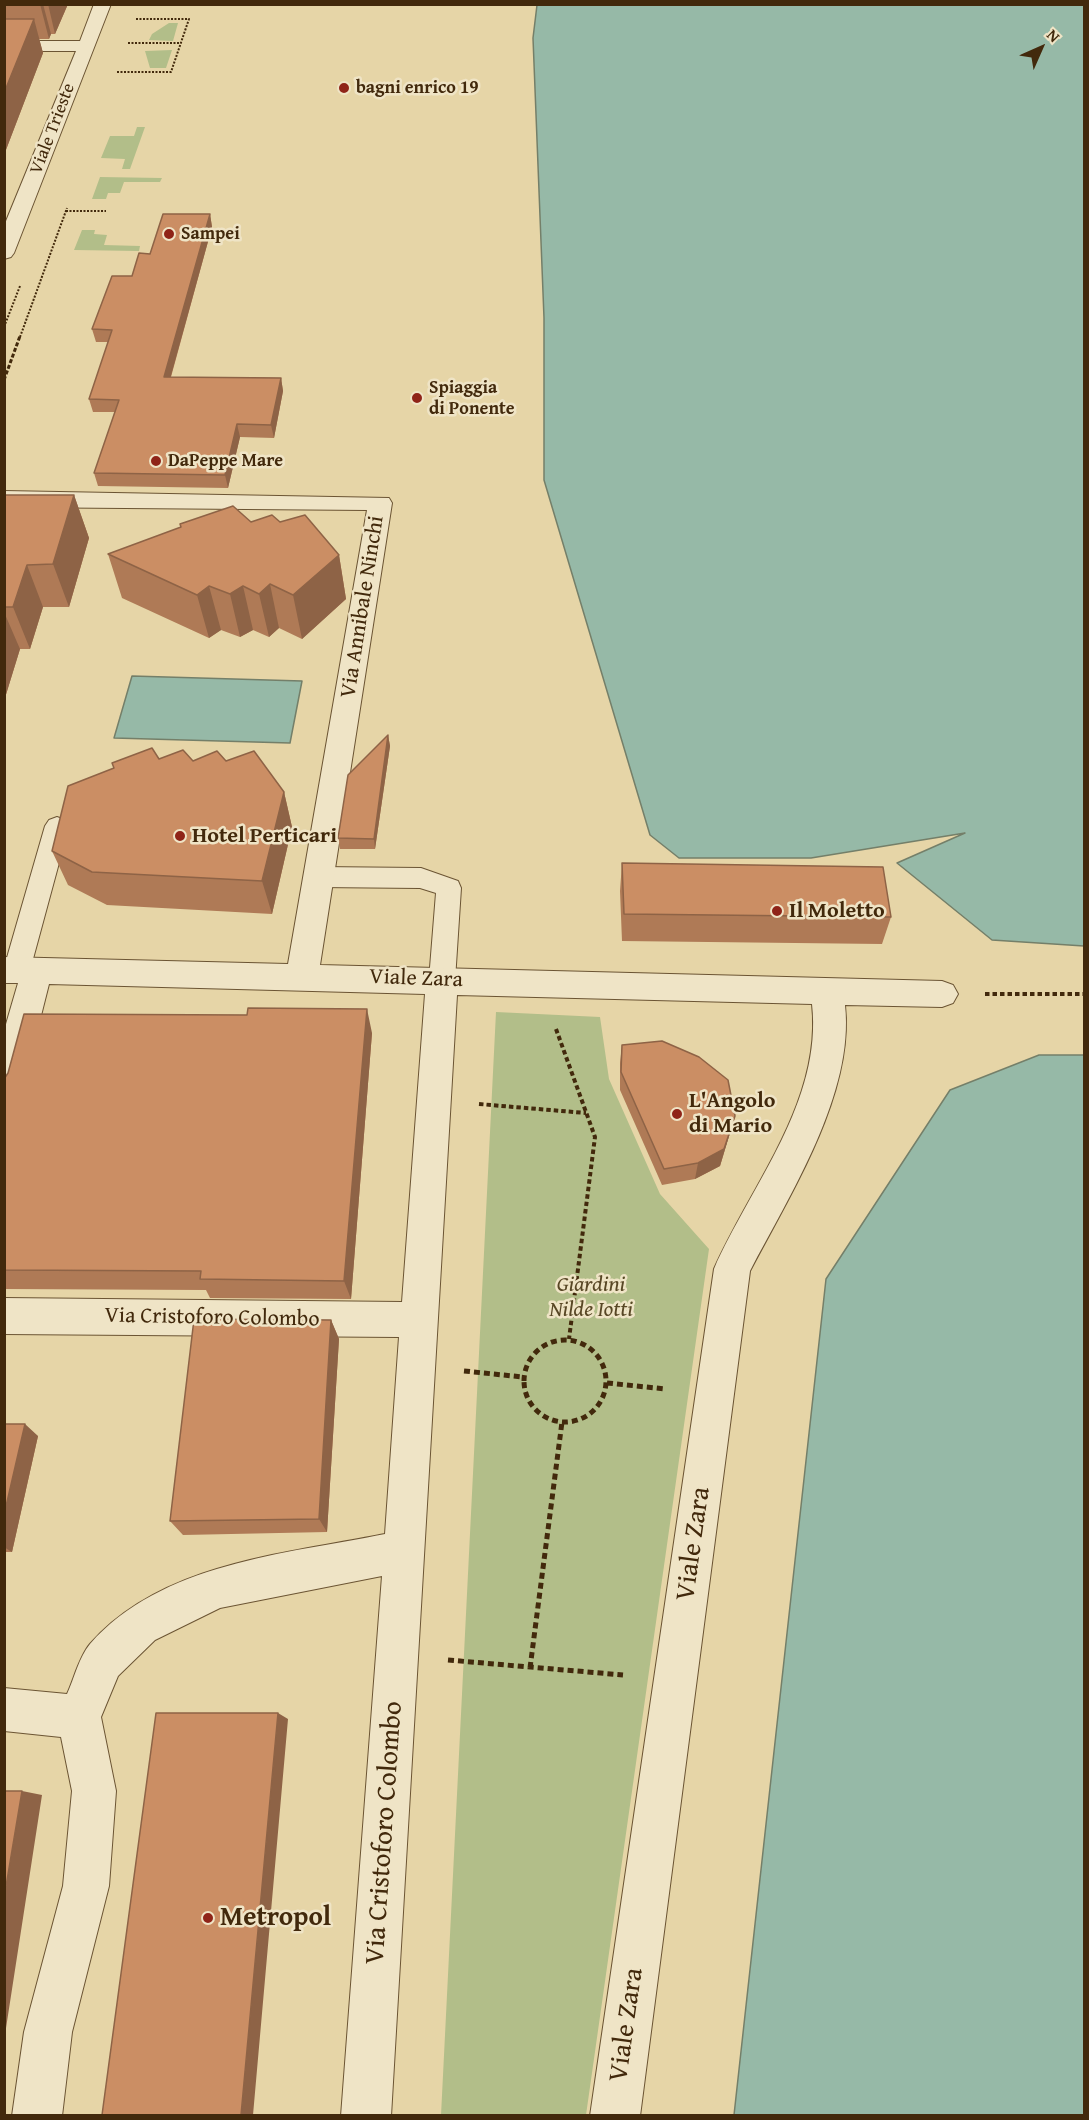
<!DOCTYPE html>
<html>
<head>
<meta charset="utf-8">
<style>
	body { margin:0 }
	#map { position:relative; width:1089px; height:2120px; overflow:hidden; background:#e6d5a7; font-family:"Gentium Book Plus",serif }
	canvas { display:block }
	.frame { position:absolute; inset:0; border:6px solid #42290c; pointer-events:none }
	.north { position:absolute; left:1011px; top:18px; width:60px; height:60px; -webkit-text-stroke:4px #efe4c6; paint-order:stroke; rotate:45deg; font-size:16px; font-weight:700; line-height:24px; text-align:center; color:#42290c }
	.north::after { content:''; display:block; margin:auto; width:21px; height:27px; background:#42290c; clip-path:polygon(50% 0,100% 100%,50% 72%,0 100%) }
</style>
</head>
<body>
<div id="map">
<canvas width="1089" height="2120"></canvas>
<div class="frame"></div>
<div class="north">N</div>
</div>
<script>
const ctx = document.querySelector('canvas').getContext('2d');
ctx.lineJoin = 'round';
function paint(path, color) { ctx.fillStyle = color; ctx.fill(path, 'evenodd'); }
function trace(path, color, width, dash) { ctx.strokeStyle = color; ctx.lineWidth = width; ctx.lineCap = dash ? 'butt' : 'round'; ctx.setLineDash(dash || []); ctx.stroke(path); }
function drawText(font, color, halo, rows, align = 'center') {
  ctx.font = font + ' "Gentium Book Plus",serif'; ctx.lineWidth = 5; ctx.setLineDash([]); ctx.textBaseline = 'middle'; ctx.strokeStyle = halo; ctx.fillStyle = color; for (const [text, x, y, turn = 0] of rows) {
    ctx.save(); ctx.translate(x, y); ctx.rotate((+turn || 0) * Math.PI / 180); ctx.textAlign = isNaN(turn) ? turn : align; if (halo) ctx.strokeText(text, 0, 0); ctx.fillText(text, 0, 0); ctx.restore();
  }
}
paint(new Path2D(`
	M 169,23 L 178,23 L 173,41 L 149,40 L 152,34 Z
	M 172,50 L 166,68 L 150,68 L 145,51 Z
	M 137,127 L 145,127 L 130,169 L 122,169 L 125,159 L 101,158 L 110,136 L 134,136 Z
	M 100,177 L 162,178 L 160,182 L 124,182 L 120,193 L 108,193 L 106,199 L 92,199 Z
	M 82,230 L 95,230 L 94,234 L 107,235 L 104,245 L 140,246 L 139,251 L 74,250 Z
	M 496,1012 L 600,1017 L 609,1079 L 660,1194 L 709,1249 L 586,2115 L 441,2115 Z`), '#b2be89');
const water = new Path2D(`
	M 537,5 L 1084,5 L 1084,946 L 992,940 L 897,863 L 965,833 L 811,858 L 679,858 L 650,835 L 544,480 L 544,318 L 533,38 Z
	M 132,676 L 302,681 L 290,743 L 114,738 Z
	M 1039,1055 L 1084,1055 L 1084,2115 L 734,2115 L 826,1279 L 950,1090 Z`);
paint(water, '#96b9a7');
trace(water, '#747f69', 1.5);
const lane = new Path2D(`
	M 57,817 L 65,820 L 69,826 L 30,970 L 26,977 L 17,981 L 8,977 L 4,968 L 45,826 L 49,820 Z
	M 318,867 L 421,868 L 458,881 L 461,888 L 455,980 L 451,987 L 442,991 L 433,987 L 429,980 L 436,893 L 420,888 L 318,887 L 309,884 L 306,877 L 309,870 Z`);
const street = new Path2D(`
	M 94,4 L 111,4 L 14,253 L 11,257 L 4,259 L 4,226 L 76,51 L 4,51 L 4,41 L 80,41 Z
	M 4,491 L 389,498 L 392,503 L 320,965 L 942,981 L 953,985 L 958,994 L 953,1003 L 942,1007 L 845,1005 C 855,1093 789,1196 750,1271 L 640,2116 L 590,2116 L 714,1269 C 751,1185 823,1101 812,1004 L 457,995 L 391,2116 L 341,2116 L 382,1576 L 220,1608 L 155,1640 L 118,1676 L 101,1717 L 116,1791 L 109,1886 L 72,2032 L 62,2116 L 12,2116 L 24,2032 L 63,1886 L 72,1791 L 61,1737 L 4,1731 L 4,1688 L 67,1694 C 74,1679 79,1657 90,1644 C 161,1563 285,1554 385,1534 L 399,1337 L 4,1334 L 4,1298 L 402,1302 L 425,994 L 49,984 L 21,1095 L 16,1105 L 4,1109 L 4,1031 L 18,983 L 4,983 L 4,957 L 288,964 L 367,510 L 4,507 Z`);
trace(lane, '#6b5433', 2);
trace(street, '#6b5433', 2);
trace(new Path2D(`
	M 128,43 L 181,43
	M 117,72 L 171,72 L 189,19 L 136,19
	M 66,211 L 106,211
	M 4,327 L 20,286
	M 20,337 L 67,208`), '#42290c', 2, [2, 1.5]);
trace(new Path2D(`
	M 4,380 L 20,336`), '#42290c', 3, [4, 2]);
trace(new Path2D(`
	M 985,994 L 1084,994
	M 556,1029 L 595,1137 L 569,1339
	M 479,1104 L 586,1113`), '#42290c', 4, [4.5, 3]);
trace(new Path2D(`
	M524 1381a41 41 0 1 1 82 0a41 41 0 1 1-82 0Z
	M 464,1371 L 523,1377
	M 607,1383 L 666,1389
	M 448,1660 L 623,1675
	M 530,1668 L 562,1422`), '#42290c', 5, [6, 4]);
paint(lane, '#efe4c6');
paint(street, '#efe4c6');
paint(new Path2D(`
	M 4,4 L 68,4 L 55,34 L 51,34 L 49,39 L 39,39 L 43,53 L 4,155 Z
	M 210,214 L 212,227 L 171,377 L 281,378 L 283,391 L 274,438 L 240,437 L 228,488 L 98,486 L 94,473 L 115,412 L 93,412 L 89,399 L 108,342 L 96,342 L 92,329 L 150,254 Z
	M 4,495 L 74,495 L 89,538 L 69,607 L 43,607 L 30,649 L 20,649 L 4,701 Z
	M 251,522 L 280,522 L 339,555 L 346,599 L 302,639 L 279,628 L 269,637 L 253,630 L 240,637 L 221,630 L 209,638 L 122,598 L 108,554 Z
	M 388,735 L 390,746 L 375,849 L 340,849 L 338,838 Z
	M 159,759 L 226,761 L 284,792 L 292,827 L 272,914 L 107,905 L 68,885 L 52,851 Z
	M 622,863 L 891,917 L 882,944 L 622,941 L 620,891 Z
	M 372,1033 L 351,1299 L 210,1298 L 206,1290 L 4,1289 L 4,1079 Z
	M 622,1045 L 730,1133 L 720,1166 L 695,1179 L 662,1185 L 620,1090 L 620,1063 Z
	M 331,1320 L 339,1339 L 327,1532 L 183,1535 L 170,1521 Z
	M 4,1424 L 38,1436 L 12,1552 L 4,1552 Z`), '#af7a56');
paint(new Path2D(`
	M 40,4 L 43,4 L 51,34 L 49,39 Z
	M 48,4 L 68,4 L 55,34 Z
	M 34,19 L 43,53 L 4,155 L 4,93 Z
	M 210,214 L 212,227 L 167,390 L 164,377 Z
	M 281,378 L 283,391 L 274,438 L 271,425 Z
	M 237,424 L 240,437 L 228,488 L 225,475 Z
	M 74,495 L 89,538 L 69,607 L 53,564 Z
	M 339,555 L 346,599 L 302,639 L 293,595 Z
	M 27,565 L 43,607 L 30,649 L 13,607 Z
	M 270,584 L 279,628 L 269,637 L 259,594 Z
	M 209,586 L 221,630 L 209,638 L 197,595 Z
	M 243,586 L 253,630 L 240,637 L 230,594 Z
	M 4,612 L 20,649 L 4,701 Z
	M 388,735 L 390,746 L 375,849 L 374,839 Z
	M 284,792 L 292,827 L 272,914 L 262,881 Z
	M 367,1009 L 372,1033 L 351,1299 L 344,1281 Z
	M 735,1116 L 720,1166 L 695,1179 L 698,1163 Z
	M 331,1320 L 339,1339 L 327,1532 L 319,1519 Z
	M 25,1424 L 38,1436 L 12,1552 L 4,1547 L 4,1515 Z
	M 278,1713 L 288,1719 L 253,2115 L 241,2115 Z
	M 22,1791 L 42,1795 L 4,2041 L 4,1898 Z`), '#8e6346');
const building = new Path2D(`
	M 4,19 L 34,19 L 4,93 Z
	M 163,214 L 210,214 L 164,377 L 281,378 L 271,425 L 237,424 L 225,475 L 94,473 L 119,400 L 89,399 L 112,330 L 92,329 L 112,276 L 132,276 L 139,253 L 150,254 Z
	M 4,495 L 74,495 L 53,564 L 27,565 L 13,607 L 4,607 Z
	M 233,506 L 251,522 L 272,515 L 280,522 L 305,515 L 339,555 L 293,595 L 270,584 L 259,594 L 243,586 L 230,594 L 209,586 L 197,595 L 108,554 L 181,527 L 180,524 Z
	M 388,735 L 374,839 L 338,838 L 348,775 Z
	M 152,748 L 159,759 L 183,750 L 193,761 L 217,751 L 226,761 L 254,751 L 284,792 L 262,881 L 92,872 L 52,851 L 68,786 L 114,768 L 112,763 Z
	M 622,863 L 883,867 L 891,917 L 624,914 Z
	M 248,1008 L 367,1009 L 344,1281 L 200,1279 L 201,1271 L 4,1270 L 4,1079 L 8,1073 L 24,1014 L 247,1015 Z
	M 662,1041 L 699,1057 L 728,1080 L 735,1116 L 724,1149 L 698,1163 L 664,1169 L 621,1072 L 622,1045 Z
	M 194,1319 L 331,1320 L 319,1519 L 170,1521 Z
	M 4,1424 L 25,1424 L 4,1515 Z
	M 156,1713 L 278,1713 L 241,2115 L 102,2115 Z
	M 4,1791 L 22,1791 L 4,1898 Z`);
paint(building, '#cb8e64');
trace(building, '#8e6346', 1.5);
for (const [x, y, r, color] of [
	[344,88,6,"#8f2418"],
	[169,234,6,"#8f2418"],
	[417,398,6,"#8f2418"],
	[156,461,6,"#8f2418"],
	[180,836,6,"#8f2418"],
	[777,911,6,"#8f2418"],
	[677,1114,6,"#8f2418"],
	[208,1918,6,"#8f2418"]
]) { const dot = new Path2D(); dot.arc(x, y, r, 0, 2 * Math.PI); ctx.fillStyle = color; ctx.fill(dot); trace(dot, '#efe4c6', 2); }
drawText('bold 18px', '#42290c', '#efe4c6', [
	["bagni enrico 19",356,88],
	["Sampei",181,234],
	["Spiaggia",429,388],
	["di Ponente",429,409],
	["DaPeppe Mare",168,461]
], 'left');
drawText('18px', '#42290c', '#efe4c6', [
	["Viale Trieste",53,129,-69]
]);
drawText('22px', '#42290c', '#efe4c6', [
	["Via Annibale Ninchi",363,607,-81],
	["Viale Zara",416,979,2],
	["Via Cristoforo Colombo",212,1318,1]
]);
drawText('bold 22px', '#42290c', '#efe4c6', [
	["Hotel Perticari",192,836],
	["Il Moletto",789,911],
	["L'Angolo",689,1101],
	["di Mario",689,1126]
], 'left');
drawText('italic 22px', '#584725', '#efe4c6', [
	["Giardini",591,1285],
	["Nilde Iotti",591,1310]
]);
drawText('27px', '#42290c', '#efe4c6', [
	["Viale Zara",694,1544,-82],
	["Via Cristoforo Colombo",385,1833,-86],
	["Viale Zara",627,2025,-82]
]);
drawText('bold 27px', '#42290c', '#efe4c6', [
	["Metropol",220,1918]
], 'left');
</script>
</body>
</html>
